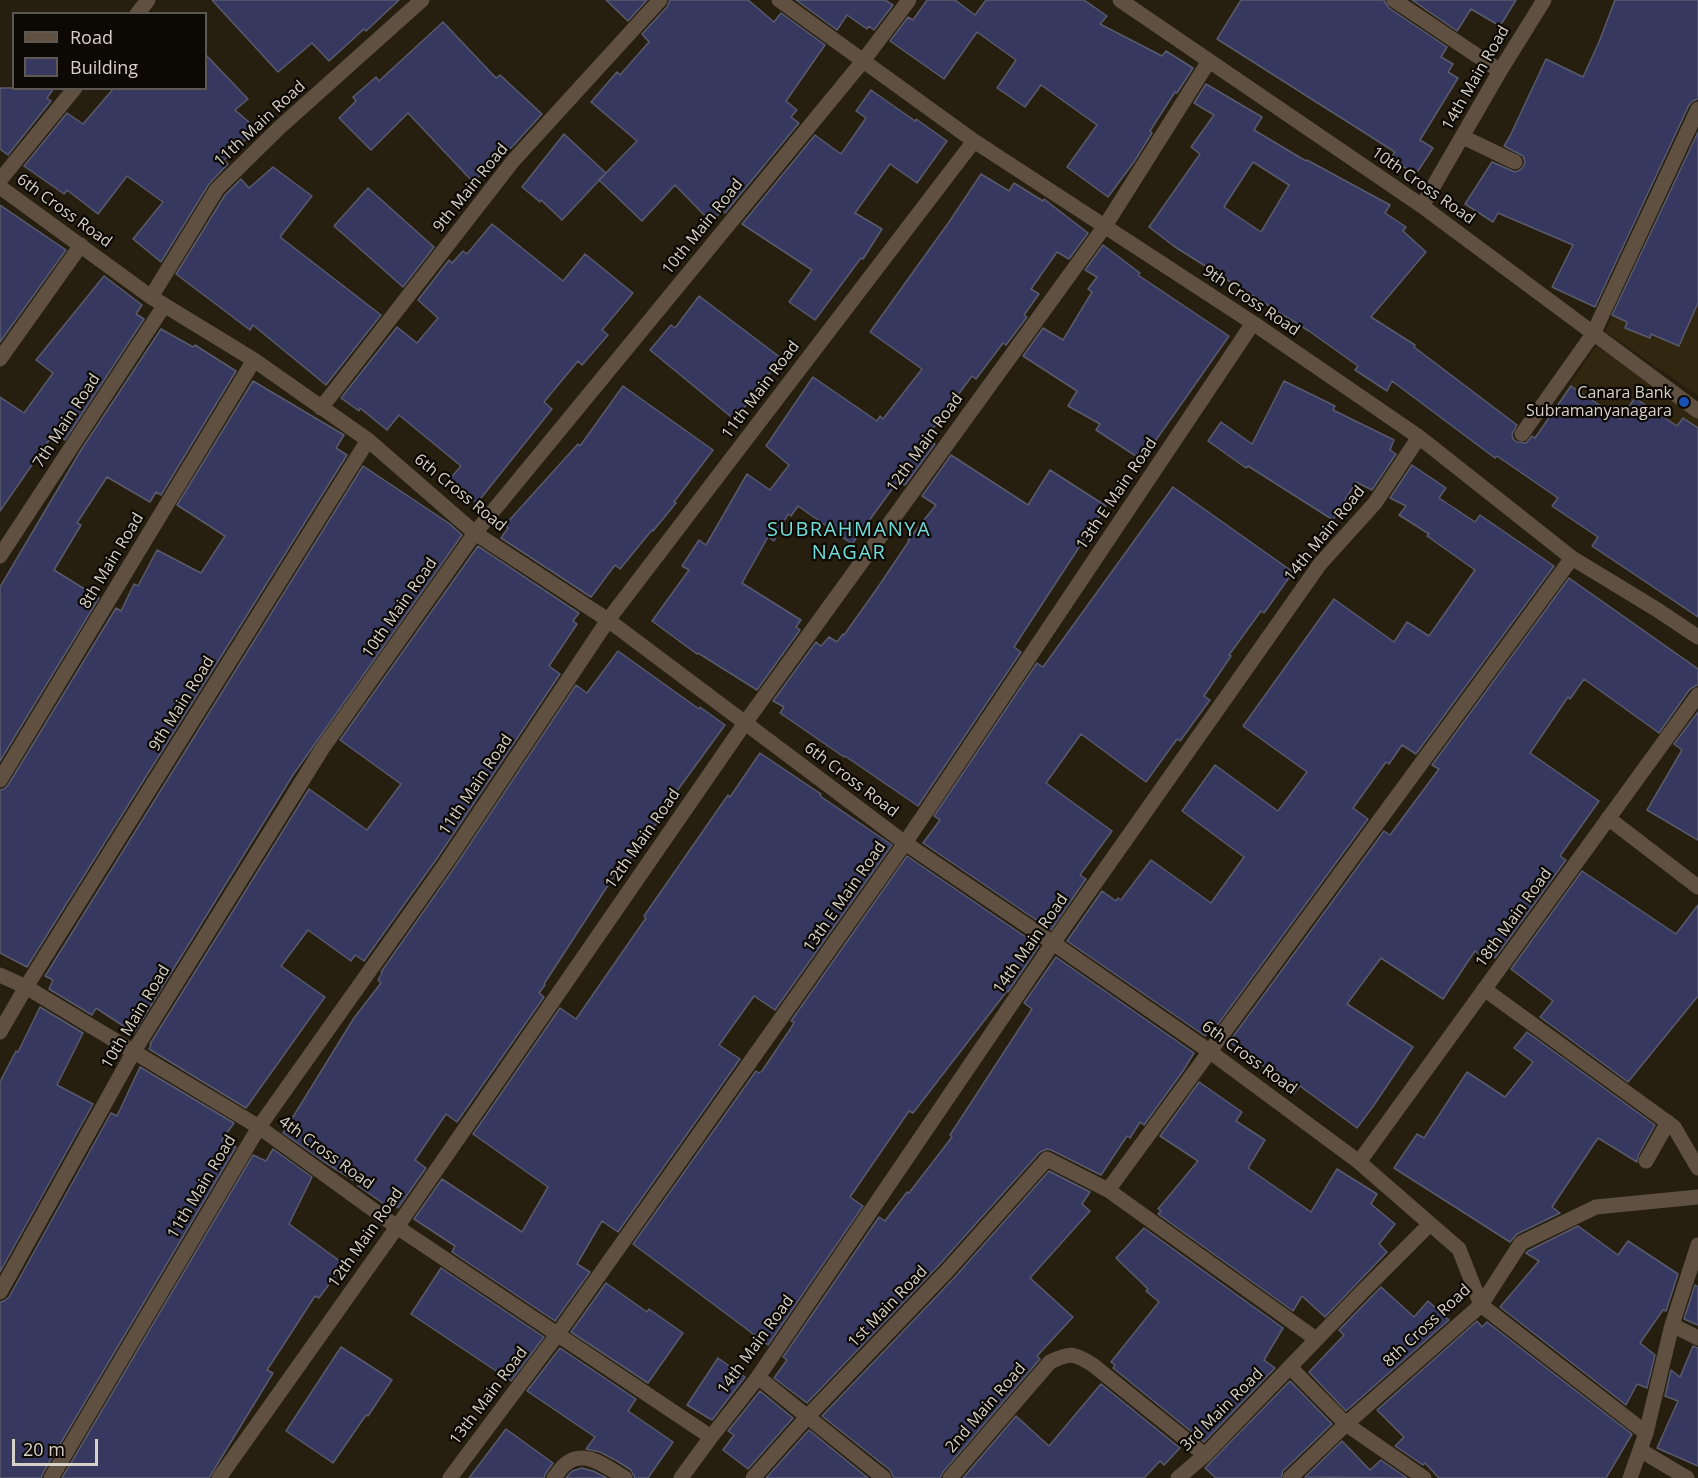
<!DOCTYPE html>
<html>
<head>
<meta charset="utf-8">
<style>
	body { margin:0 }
	#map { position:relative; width:1698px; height:1478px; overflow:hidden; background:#261e0f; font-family:"Open Sans",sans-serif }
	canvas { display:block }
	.legend { position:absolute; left:12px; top:12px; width:195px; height:78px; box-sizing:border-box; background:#0c0904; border:2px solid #5d5952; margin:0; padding:8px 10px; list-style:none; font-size:18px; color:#d7d2c8 }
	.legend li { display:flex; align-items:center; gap:12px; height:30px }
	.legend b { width:30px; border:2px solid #5d5952 }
	.scale { position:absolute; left:12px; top:1439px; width:86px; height:27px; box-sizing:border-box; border:3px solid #d7d2c8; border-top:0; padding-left:8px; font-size:18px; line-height:21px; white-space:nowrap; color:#d7d2c8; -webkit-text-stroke:4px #0c0904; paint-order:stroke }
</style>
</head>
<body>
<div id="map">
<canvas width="1698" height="1478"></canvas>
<ul class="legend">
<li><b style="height:8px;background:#5f5042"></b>Road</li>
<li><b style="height:16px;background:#36385f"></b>Building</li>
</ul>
<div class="scale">20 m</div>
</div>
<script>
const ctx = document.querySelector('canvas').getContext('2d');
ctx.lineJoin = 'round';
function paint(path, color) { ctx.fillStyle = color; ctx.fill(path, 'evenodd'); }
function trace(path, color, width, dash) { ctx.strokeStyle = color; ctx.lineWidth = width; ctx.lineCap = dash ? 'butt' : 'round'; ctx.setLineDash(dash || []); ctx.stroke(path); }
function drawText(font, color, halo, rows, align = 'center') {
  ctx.font = font + ' "Open Sans",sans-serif'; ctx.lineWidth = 4.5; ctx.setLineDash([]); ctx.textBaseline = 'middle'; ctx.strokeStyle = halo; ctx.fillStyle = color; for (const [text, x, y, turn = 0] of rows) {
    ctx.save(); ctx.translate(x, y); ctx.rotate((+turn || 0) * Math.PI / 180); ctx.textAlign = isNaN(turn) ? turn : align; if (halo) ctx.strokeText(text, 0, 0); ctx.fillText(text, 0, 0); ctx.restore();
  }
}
paint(new Path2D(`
	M 1651,235 L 1698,253 L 1698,396 L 1605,331 Z
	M 1596,346 L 1698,416 L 1698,516 L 1549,414 Z`), '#312610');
const building = new Path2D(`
	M 212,0 L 399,0 L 366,31 L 364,29 L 329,61 L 312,43 L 278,72 Z
	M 606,0 L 647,0 L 628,21 Z
	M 670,0 L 748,0 L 774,22 L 781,13 L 825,45 L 786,101 L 797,110 L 791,117 L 799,123 L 725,213 L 722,211 L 711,222 L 675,185 L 642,221 L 599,180 L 637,141 L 591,102 L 617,72 L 620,75 L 649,42 L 642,34 L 667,7 Z
	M 796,0 L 885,0 L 893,5 L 874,30 L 869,26 L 867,29 L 847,15 L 837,30 Z
	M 927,0 L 955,0 L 975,15 L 986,0 L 1084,0 L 1107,16 L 1100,24 L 1162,56 L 1166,51 L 1193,68 L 1177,93 L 1175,92 L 1150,131 L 1152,133 L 1134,162 L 1108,197 L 1067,167 L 1097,125 L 1041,85 L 1025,107 L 997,88 L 1016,60 L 977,32 L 944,79 L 890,41 L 908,17 L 913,20 Z
	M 1241,0 L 1384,0 L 1389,8 L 1447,47 L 1441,57 L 1453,64 L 1448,72 L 1458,78 L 1420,140 L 1433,148 L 1416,174 L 1390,159 L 1395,152 L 1217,39 Z
	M 1412,0 L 1516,0 L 1500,26 L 1471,9 L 1457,31 Z
	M 1615,0 L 1698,0 L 1698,99 L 1693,101 L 1689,105 L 1595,307 L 1552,287 L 1573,245 L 1498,213 L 1493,222 L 1465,204 L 1492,162 L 1515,172 L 1520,170 L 1523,167 L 1525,162 L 1523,156 L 1504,146 L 1510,136 L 1546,59 L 1583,77 L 1599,42 Z
	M 443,22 L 496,78 L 500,75 L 542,114 L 514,145 L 473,182 L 408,113 L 371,150 L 339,118 L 356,101 L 353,97 L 376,77 L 379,81 Z
	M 206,55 L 248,99 L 235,110 L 257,129 L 224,160 L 228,164 L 209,184 L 161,262 L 133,239 L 163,202 L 127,176 L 98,214 L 67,190 L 64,194 L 24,166 L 67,113 L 83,124 L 114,88 L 206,88 Z
	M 1206,84 L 1262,117 L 1254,130 L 1306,161 L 1307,160 L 1390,205 L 1385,213 L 1406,227 L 1403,231 L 1426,252 L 1371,317 L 1415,345 L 1414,347 L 1517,425 L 1512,434 L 1513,439 L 1517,442 L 1526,443 L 1532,436 L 1535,438 L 1571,386 L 1620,419 L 1635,398 L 1677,426 L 1683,418 L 1698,428 L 1698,617 L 1592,546 L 1598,537 L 1552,506 L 1558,498 L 1497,456 L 1495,458 L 1392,381 L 1387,391 L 1355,370 L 1358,366 L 1309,331 L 1175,247 L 1149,227 L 1200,154 L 1191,147 L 1214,115 L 1194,103 ZM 1253,162 L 1289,185 L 1261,232 L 1224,207 Z
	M 0,88 L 54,88 L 47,98 L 51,101 L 8,155 L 0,149 Z
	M 871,90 L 915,121 L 916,119 L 947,141 L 917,183 L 890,164 L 855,213 L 882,229 L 863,259 L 861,258 L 815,320 L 789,302 L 812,270 L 742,224 L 815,135 L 841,154 L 866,118 L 856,111 Z
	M 1698,132 L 1698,303 L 1679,346 L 1651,334 L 1650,338 L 1625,328 L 1627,322 L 1612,315 Z
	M 564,134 L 606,173 L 562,220 L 541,200 L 540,202 L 522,187 Z
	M 273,167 L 312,196 L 280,237 L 381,315 L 326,385 L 253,325 L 250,330 L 176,274 L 225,195 L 241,179 L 249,188 Z
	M 981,174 L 1009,191 L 1014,183 L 1043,201 L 1044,199 L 1088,233 L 1069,259 L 1057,252 L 1031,289 L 1039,294 L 1024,315 L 1027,317 L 1006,345 L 1003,343 L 976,379 L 972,376 L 926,438 L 935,444 L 905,485 L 898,481 L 852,544 L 798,506 L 791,516 L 788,514 L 774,541 L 768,537 L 742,583 L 801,620 L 796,627 L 800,630 L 757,690 L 698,653 L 697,654 L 652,621 L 689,570 L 682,566 L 699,540 L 706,545 L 747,474 L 770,490 L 789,465 L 766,446 L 813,377 L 877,421 L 880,416 L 883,419 L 922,369 L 870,332 L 949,222 Z
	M 368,188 L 434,247 L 403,287 L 334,226 Z
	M 0,205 L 66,250 L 0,342 Z
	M 492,224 L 563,281 L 585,254 L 633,293 L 602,330 L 608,335 L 582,365 L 578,361 L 544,402 L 552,409 L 477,503 L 449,480 L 461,466 L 399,415 L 387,430 L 360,408 L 359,411 L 341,398 L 397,327 L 417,343 L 438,318 L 418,300 L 449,260 L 452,263 L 463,251 L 467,254 Z
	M 1103,245 L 1140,273 L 1138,275 L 1229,336 L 1142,460 L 1096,430 L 1100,424 L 1068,406 L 1077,391 L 1023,356 L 1043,328 L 1063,340 L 1092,292 L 1088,289 L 1097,277 L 1085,270 Z
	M 104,276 L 142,305 L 136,314 L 144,319 L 65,440 L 54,433 L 0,511 L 0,397 L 24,413 L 53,373 L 36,360 Z
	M 699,296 L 781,358 L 735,420 L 650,350 L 671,325 L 675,328 Z
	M 161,329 L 193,347 L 195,345 L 236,371 L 161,495 L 156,492 L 150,502 L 107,477 L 77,523 L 81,525 L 54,570 L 99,598 L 0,761 L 0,587 L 81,450 Z
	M 253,381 L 344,435 L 336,448 L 347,455 L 27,967 L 0,953 L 0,790 L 4,789 L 8,785 L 116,608 L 121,611 L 134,584 L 138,586 L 157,550 L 201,573 L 225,536 L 177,505 Z
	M 1284,381 L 1335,406 L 1333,410 L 1394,440 L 1390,450 L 1396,454 L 1372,490 L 1356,482 L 1333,520 L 1248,466 L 1246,468 L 1208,441 L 1221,422 L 1252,444 Z
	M 623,386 L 713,450 L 674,502 L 676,503 L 653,531 L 652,530 L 620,569 L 615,565 L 591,597 L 501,538 L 508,528 L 505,525 L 578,444 L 580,446 Z
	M 951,455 L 1028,505 L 1050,470 L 1106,506 L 1014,647 L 1021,652 L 918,806 L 845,756 L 844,757 L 780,713 L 784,707 L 773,701 L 816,642 L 821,646 L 829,637 L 837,642 L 843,634 L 844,635 L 876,590 L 909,541 L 908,540 L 936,505 L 922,496 Z
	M 1412,465 L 1446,488 L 1439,498 L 1475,522 L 1480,515 L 1554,566 L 1416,754 L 1402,745 L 1389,764 L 1386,762 L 1353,808 L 1368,819 L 1213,1031 L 1210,1029 L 1205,1036 L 1067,941 L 1102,891 L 1116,901 L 1118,898 L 1121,900 L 1151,860 L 1211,903 L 1244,857 L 1182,811 L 1215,765 L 1278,811 L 1307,772 L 1243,726 L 1334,599 L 1394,642 L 1407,622 L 1429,636 L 1475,570 L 1427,536 L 1429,534 L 1399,515 L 1406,506 L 1390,498 Z
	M 363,466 L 450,524 L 462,535 L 293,775 L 134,1033 L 96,1008 L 92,1015 L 49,989 L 53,980 L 45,976 Z
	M 1173,487 L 1293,572 L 1264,613 L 1261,611 L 1229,655 L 1231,656 L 1204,696 L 1210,700 L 1180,741 L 1177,739 L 1146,782 L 1081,734 L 1046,783 L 1112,831 L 1080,875 L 1086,879 L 1051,930 L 923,843 L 940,820 L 934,816 L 1037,663 L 1043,667 Z
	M 478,546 L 579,613 L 573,621 L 577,624 L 549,666 L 560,674 L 438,857 L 364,961 L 355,955 L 351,961 L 308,930 L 281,966 L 325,997 L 246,1108 L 149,1049 L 151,1045 L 150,1044 L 309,789 L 367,830 L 401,784 L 340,740 Z
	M 1569,578 L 1698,669 L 1698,685 L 1690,689 L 1659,733 L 1584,679 L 1570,699 L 1568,697 L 1530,753 L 1599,801 L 1560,856 L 1566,860 L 1495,958 L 1491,954 L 1486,959 L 1475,951 L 1443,999 L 1381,958 L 1347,1004 L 1413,1047 L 1374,1105 L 1357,1128 L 1300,1086 L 1293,1094 L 1273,1078 L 1276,1075 L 1229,1042 L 1384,831 L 1390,835 L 1439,769 L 1432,765 Z
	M 618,651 L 699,709 L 700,707 L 725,725 L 666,806 L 668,808 L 631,858 L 627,856 L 544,984 L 545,985 L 539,993 L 544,997 L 457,1122 L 446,1114 L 415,1160 L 426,1168 L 398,1208 L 392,1204 L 390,1208 L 358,1186 L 359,1184 L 323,1161 L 283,1133 L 354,1018 L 381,983 L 378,980 L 382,973 L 381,972 L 454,868 L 576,685 L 587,693 Z
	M 1698,712 L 1698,840 L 1647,810 L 1682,750 L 1674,744 Z
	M 760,753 L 821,794 L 820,796 L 892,845 L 775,1010 L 754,996 L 719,1045 L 740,1059 L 618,1232 L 602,1221 L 577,1264 L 590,1272 L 555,1321 L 452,1252 L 455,1246 L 414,1219 L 442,1179 L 522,1232 L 548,1187 L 473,1134 L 560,1008 L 576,1019 L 646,918 L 644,916 L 728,795 L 730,797 Z
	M 907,856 L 1039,946 L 1008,992 L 1007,991 L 913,1113 L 909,1111 L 850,1197 L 863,1206 L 768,1345 L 633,1244 L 756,1071 L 759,1073 L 762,1071 L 791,1028 L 794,1022 L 791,1021 Z
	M 1582,871 L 1676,934 L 1698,905 L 1698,996 L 1628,1082 L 1540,1017 L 1553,1001 L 1511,969 Z
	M 1056,957 L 1194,1053 L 1183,1071 L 1144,1125 L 1140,1122 L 1130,1138 L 1127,1136 L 1101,1175 L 1051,1150 L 1047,1149 L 1040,1152 L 940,1264 L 807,1403 L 774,1378 L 787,1360 L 783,1357 L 879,1217 L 885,1221 L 907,1192 L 909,1193 L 952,1137 L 950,1135 L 1032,1009 L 1024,1003 Z
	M 40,1007 L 83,1033 L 57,1085 L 93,1104 L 0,1272 L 0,1082 L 16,1051 L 18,1052 Z
	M 1527,1032 L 1655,1125 L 1638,1156 L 1637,1162 L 1598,1138 L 1552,1207 L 1560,1213 L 1517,1234 L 1510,1242 L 1394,1168 L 1417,1134 L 1424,1138 L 1467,1072 L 1505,1097 L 1533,1062 L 1514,1048 Z
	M 140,1067 L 234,1123 L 222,1140 L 236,1147 L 43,1473 L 41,1478 L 0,1478 L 0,1302 L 4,1301 L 9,1297 L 111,1113 L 117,1116 Z
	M 1199,1082 L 1242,1112 L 1236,1121 L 1265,1140 L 1248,1168 L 1311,1212 L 1337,1169 L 1377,1194 L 1371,1204 L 1395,1224 L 1379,1244 L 1387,1252 L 1325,1317 L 1302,1296 L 1293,1311 L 1158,1214 L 1161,1211 L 1158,1209 L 1198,1161 L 1160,1136 Z
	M 273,1149 L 312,1177 L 289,1224 L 344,1264 L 319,1298 L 315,1296 L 284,1344 L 267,1370 L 273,1373 L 209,1478 L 62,1478 L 253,1155 L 266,1161 Z
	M 1049,1171 L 1090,1192 L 1082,1204 L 1090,1211 L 1030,1278 L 1073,1317 L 1037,1356 L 1040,1359 L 943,1472 L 940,1478 L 894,1478 L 890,1470 L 822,1416 L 954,1278 Z
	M 1578,1226 L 1618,1255 L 1628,1241 L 1678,1274 L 1666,1311 L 1663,1310 L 1640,1343 L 1655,1355 L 1647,1388 L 1637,1384 L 1626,1405 L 1500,1307 L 1539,1261 L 1526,1253 L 1528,1251 Z
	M 1144,1228 L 1283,1328 L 1264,1360 L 1275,1368 L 1204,1442 L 1113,1368 L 1115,1365 L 1111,1362 L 1159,1302 L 1146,1291 L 1148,1289 L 1116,1258 Z
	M 441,1268 L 544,1337 L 511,1381 L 411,1314 Z
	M 606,1283 L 647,1312 L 649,1309 L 683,1333 L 648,1383 L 571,1332 Z
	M 1695,1285 L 1698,1287 L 1698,1325 L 1684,1319 Z
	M 1381,1287 L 1414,1317 L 1428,1301 L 1449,1320 L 1346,1411 L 1309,1372 L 1344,1335 L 1339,1330 Z
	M 1477,1321 L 1482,1327 L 1487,1322 L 1632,1434 L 1606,1478 L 1439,1478 L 1425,1463 L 1423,1465 L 1395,1446 L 1404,1437 L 1377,1410 Z
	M 1693,1346 L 1698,1348 L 1698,1466 L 1657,1448 L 1678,1401 L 1665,1396 L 1671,1370 L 1680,1377 Z
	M 341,1347 L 392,1380 L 368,1416 L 366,1415 L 333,1463 L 286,1431 Z
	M 560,1348 L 636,1399 L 628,1411 L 673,1442 L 648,1478 L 635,1478 L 631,1470 L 617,1461 L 600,1452 L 586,1449 L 595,1437 L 527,1391 Z
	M 718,1358 L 745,1377 L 712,1420 L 687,1405 Z
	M 1290,1381 L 1332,1424 L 1283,1471 L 1281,1478 L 1216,1478 L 1205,1468 Z
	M 1101,1384 L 1180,1448 L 1164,1465 L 1160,1461 L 1144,1478 L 963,1478 L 1016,1416 L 1049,1446 Z
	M 760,1391 L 793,1418 L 748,1469 L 723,1450 L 734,1435 L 728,1431 Z
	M 506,1429 L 553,1463 L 546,1473 L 544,1478 L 469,1478 Z
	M 809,1430 L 868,1478 L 766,1478 Z
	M 1342,1441 L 1370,1470 L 1381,1460 L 1407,1478 L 1305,1477 Z
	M 582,1468 L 593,1471 L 607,1478 L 566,1478 L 572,1471 Z`);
paint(building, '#36385f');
trace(building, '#595b6d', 1.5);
trace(new Path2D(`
	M 779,0 L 974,141 L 1253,323 L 1419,437 L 1572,558 L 1656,609 L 1698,637
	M 1120,0 L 1422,206 L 1698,411
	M 1394,0 L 1500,71
	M 137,14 L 148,0
	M 1463,137 L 1515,162
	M 0,180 L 75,88
	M 0,187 L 151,297 L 254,360 L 368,440 L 475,533 L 608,620 L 905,843 L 1053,943 L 1209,1051 L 1359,1162 L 1459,1249 L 1481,1305 L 1646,1433
	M 1422,206 L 1500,71 L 1544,0
	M 151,297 L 217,189 L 279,128 L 422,0
	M 0,359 L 81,245
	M 321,408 L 513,161 L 660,0
	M 1522,434 L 1593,334 L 1698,109
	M 0,556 L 164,306
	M 0,780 L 254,360
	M 1608,818 L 1698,887
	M 0,975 L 26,987 L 259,1127 L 397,1227 L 711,1437
	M 1484,989 L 1674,1127 L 1698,1168
	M 0,1032 L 26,987 L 368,440
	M 1646,1161 L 1668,1122
	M 1359,1162 L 1698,695
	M 1108,1190 L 1316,1339
	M 0,1292 L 134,1051 L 322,749 L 475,533 L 863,61 L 909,0
	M 1672,1325 L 1698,1338
	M 1290,1367 L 1346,1424 L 1424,1478
	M 758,1377 L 884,1478
	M 1640,1450 L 1687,1478
	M 51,1478 L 259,1127 L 446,863 L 608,620 L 974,141
	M 219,1478 L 397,1227 L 745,723 L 1105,226 L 1209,61
	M 450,1478 L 557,1335 L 905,843 L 1253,323
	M 554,1478 C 558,1473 562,1466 567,1463 C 586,1449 608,1468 625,1478
	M 681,1478 L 711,1437 L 758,1377 L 1053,943 L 1320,564 L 1375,503 L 1419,437
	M 753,1478 L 808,1416 L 947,1271 L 1047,1159 L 1108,1190 L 1572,558
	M 950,1478 L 1050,1362 C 1070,1352 1074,1353 1093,1365 L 1205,1455
	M 1178,1478 L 1205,1455 L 1363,1291 L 1430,1224
	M 1290,1478 L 1346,1424 L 1481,1305 L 1521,1243 L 1596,1207 L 1698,1197
	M 1630,1478 L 1646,1433 L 1672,1325 L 1698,1245`), '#5f5042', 15);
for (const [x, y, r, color] of [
	[1684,402,6,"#1a4fb4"]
]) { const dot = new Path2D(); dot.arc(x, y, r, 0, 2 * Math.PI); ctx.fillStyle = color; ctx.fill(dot); trace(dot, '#0c0904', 2); }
drawText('16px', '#d7d2c8', '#0c0904', [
	["14th Main Road",1476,78,-60],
	["11th Main Road",260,124,-43],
	["10th Cross Road",1423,186,35],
	["9th Main Road",471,188,-51],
	["6th Cross Road",64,211,36],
	["10th Main Road",703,227,-51],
	["9th Cross Road",1251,301,34],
	["11th Main Road",761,390,-53],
	["7th Main Road",67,421,-57],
	["12th Main Road",925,443,-54],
	["6th Cross Road",460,493,39],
	["13th E Main Road",1117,494,-56],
	["14th Main Road",1325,534,-51],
	["8th Main Road",112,561,-59],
	["10th Main Road",400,608,-55],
	["9th Main Road",182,704,-58],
	["6th Cross Road",851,780,37],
	["11th Main Road",476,785,-56],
	["12th Main Road",643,839,-55],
	["13th E Main Road",845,897,-55],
	["18th Main Road",1514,918,-54],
	["14th Main Road",1031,944,-55],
	["10th Main Road",136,1017,-59],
	["6th Cross Road",1249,1058,36],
	["4th Cross Road",326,1153,36],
	["11th Main Road",202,1187,-59],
	["12th Main Road",366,1238,-55],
	["1st Main Road",888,1307,-46],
	["8th Cross Road",1427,1326,-43],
	["14th Main Road",756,1345,-54],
	["13th Main Road",489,1396,-53],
	["2nd Main Road",986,1408,-49],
	["3rd Main Road",1222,1410,-45]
]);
drawText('16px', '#d7d2c8', '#0c0904', [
	["Canara Bank",1672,393],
	["Subramanyanagara",1672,411]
], 'right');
ctx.letterSpacing = '1.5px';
drawText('20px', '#71ddda', '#0c0904', [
	["SUBRAHMANYA",849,530],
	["NAGAR",849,553]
]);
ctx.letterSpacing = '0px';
</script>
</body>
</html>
